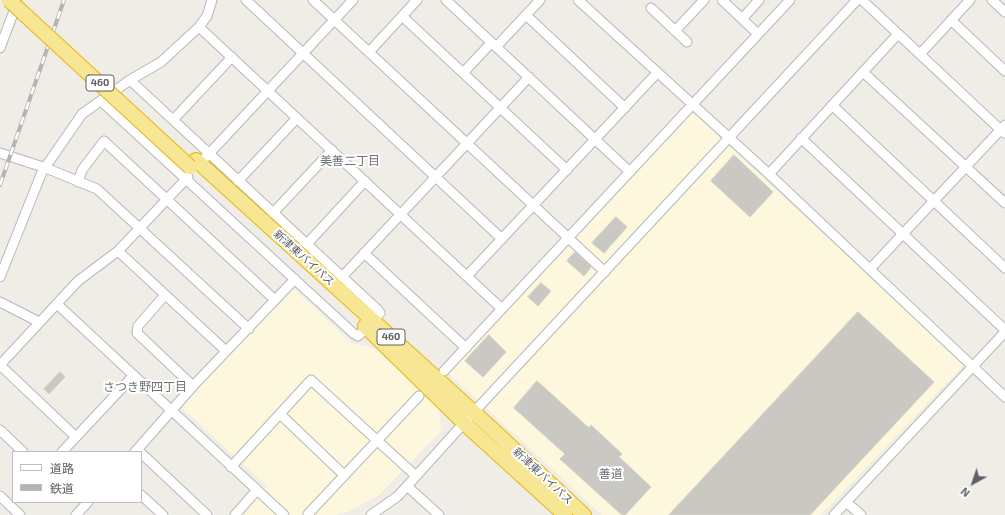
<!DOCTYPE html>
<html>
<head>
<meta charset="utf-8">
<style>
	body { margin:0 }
	#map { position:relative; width:1005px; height:515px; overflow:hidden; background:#efede5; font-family:"Exo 2","Noto Sans JP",sans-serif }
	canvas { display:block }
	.legend { position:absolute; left:12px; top:451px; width:130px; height:52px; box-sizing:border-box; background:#fff; border:1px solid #bebfc1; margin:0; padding:5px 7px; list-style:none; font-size:12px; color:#5d6065 }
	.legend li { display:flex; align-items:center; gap:8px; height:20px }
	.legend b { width:20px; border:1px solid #bebfc1 }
	.north { position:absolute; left:953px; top:463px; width:40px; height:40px; -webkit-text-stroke:3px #fff; paint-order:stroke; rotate:220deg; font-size:11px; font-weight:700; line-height:16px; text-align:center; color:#5d6065 }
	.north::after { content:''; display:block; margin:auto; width:14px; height:18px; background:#5d6065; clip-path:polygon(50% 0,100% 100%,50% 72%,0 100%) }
</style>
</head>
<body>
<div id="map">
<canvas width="1005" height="515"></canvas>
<ul class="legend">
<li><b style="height:5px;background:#fff"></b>道路</li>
<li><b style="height:5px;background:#b4b4b5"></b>鉄道</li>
</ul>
<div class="north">N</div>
</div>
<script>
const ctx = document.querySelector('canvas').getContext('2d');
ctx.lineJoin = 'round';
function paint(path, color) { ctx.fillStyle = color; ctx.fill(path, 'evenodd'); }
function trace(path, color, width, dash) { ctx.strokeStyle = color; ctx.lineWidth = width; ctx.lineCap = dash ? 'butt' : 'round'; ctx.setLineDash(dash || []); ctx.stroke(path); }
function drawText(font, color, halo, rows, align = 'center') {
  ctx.font = font + ' "Exo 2","Noto Sans JP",sans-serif'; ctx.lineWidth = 4; ctx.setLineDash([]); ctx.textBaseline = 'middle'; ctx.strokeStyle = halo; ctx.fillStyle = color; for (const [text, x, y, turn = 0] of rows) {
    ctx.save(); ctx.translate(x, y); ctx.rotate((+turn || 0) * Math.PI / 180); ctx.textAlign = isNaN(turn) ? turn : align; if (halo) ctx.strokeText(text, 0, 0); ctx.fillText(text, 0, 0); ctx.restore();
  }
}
paint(new Path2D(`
	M 691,111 L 964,365 L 821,515 L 602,515 L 447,372 Z
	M 290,289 L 294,289 L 352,343 L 374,348 L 439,407 L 441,431 L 379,495 L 348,512 L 337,515 L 239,515 L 267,486 L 182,408 L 182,405 Z`), '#fcf7dd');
const building = new Path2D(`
	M 734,155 L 773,192 L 750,217 L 711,181 Z
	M 616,217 L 627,227 L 604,253 L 592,243 Z
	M 575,252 L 591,267 L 584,276 L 567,261 Z
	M 541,283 L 551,291 L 538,306 L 528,297 Z
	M 858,312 L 934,382 L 810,515 L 669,515 Z
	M 489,335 L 506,352 L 483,377 L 465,361 Z
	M 60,372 L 65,377 L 49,394 L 44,389 Z
	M 537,381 L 589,428 L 591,425 L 622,454 L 619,457 L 651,487 L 625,515 L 622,515 L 560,459 L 565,454 L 514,408 Z`);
paint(building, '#cac8c2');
trace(building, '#d3d0c4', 1);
const minor = new Path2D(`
	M 246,0 L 502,239
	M 313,0 L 605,272
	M 446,0 L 630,172
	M 578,0 L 769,174 L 1005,397
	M 722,0 L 758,34
	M 862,0 L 1004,133
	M 992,0 L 1005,12
	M 651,8 L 687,42
	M 526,15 L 625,108
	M 402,16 L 567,170
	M 742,19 L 759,0
	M 951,20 L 1005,71
	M 199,27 L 502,309
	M 675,31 L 704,0
	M 496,47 L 540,0
	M 0,48 L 17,3
	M 369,52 L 417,0
	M 920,54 L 970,0
	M 863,72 L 1005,203
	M 463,73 L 491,43
	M 130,80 L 378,310 L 380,313 L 373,321
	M 101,101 L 353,333 L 358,336 L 367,328
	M 832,105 L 1005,268
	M 173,120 L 232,57
	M 801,138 L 1005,330
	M 0,153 L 46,168 L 97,189 L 249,329
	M 205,158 L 353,0
	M 769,174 L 898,34
	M 238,181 L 297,118
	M 78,182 L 82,170 L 104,141 L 275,300
	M 273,213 L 332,150
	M 307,244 L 365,181
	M 118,251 L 226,351
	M 364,253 L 466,348
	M 870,269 L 1005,125
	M 467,276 L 657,73
	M 0,277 L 42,172 L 82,114 L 130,80 L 161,62 L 199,27 L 207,16 L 212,0
	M 342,277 L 529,77
	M 165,295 L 138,326 L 137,333 L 193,386
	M 0,302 L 39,322
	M 57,304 L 284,515
	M 0,365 L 78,281 L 118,251 L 188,177
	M 0,365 L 76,437 L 134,375
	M 444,371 L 790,0
	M 280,414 L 344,475
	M 0,430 L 23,452
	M 62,452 L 76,437
	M 135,452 L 193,386 L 295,279
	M 141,453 L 207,515
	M 231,467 L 311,380 L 416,476
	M 407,486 L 439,515
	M 141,495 L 163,515
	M 0,496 L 20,515
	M 846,502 L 861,515
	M 308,514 L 419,396
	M 76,515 L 88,502
	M 235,515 L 257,490
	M 371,515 L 398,496 L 473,413 L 857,0
	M 834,515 L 1005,332`);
const highway = new Path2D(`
	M 196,160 L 490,427 L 584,515
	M 365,326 L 464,423 L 565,515`);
trace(minor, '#b6b7bb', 11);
trace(highway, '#e8b50c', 16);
trace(minor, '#fff', 9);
trace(highway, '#f7e694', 14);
const rail = new Path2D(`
	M 0,185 L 64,0`);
trace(rail, '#b4b4b5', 4);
trace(rail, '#fff', 2.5, [8]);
const highwayBridge = new Path2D(`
	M 9,0 L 190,167`);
trace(highwayBridge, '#e8b50c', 16, []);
trace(highwayBridge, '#f7e694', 14);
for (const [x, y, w] of [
	[100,83,28],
	[391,337,28]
]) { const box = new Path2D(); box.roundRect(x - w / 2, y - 8, w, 16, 3); ctx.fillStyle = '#fff'; ctx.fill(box); trace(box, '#5d6065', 1); }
drawText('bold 10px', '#5d6065', null, [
	["460",100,83],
	["460",391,337]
]);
drawText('11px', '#5d6065', '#fff', [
	["新津東バイパス",304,258,42],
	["新津東バイパス",543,476,43]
]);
drawText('12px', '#6e7277', '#fff', [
	["美善二丁目",350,161],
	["さつき野四丁目",145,387],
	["善道",611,474]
]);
</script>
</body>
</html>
